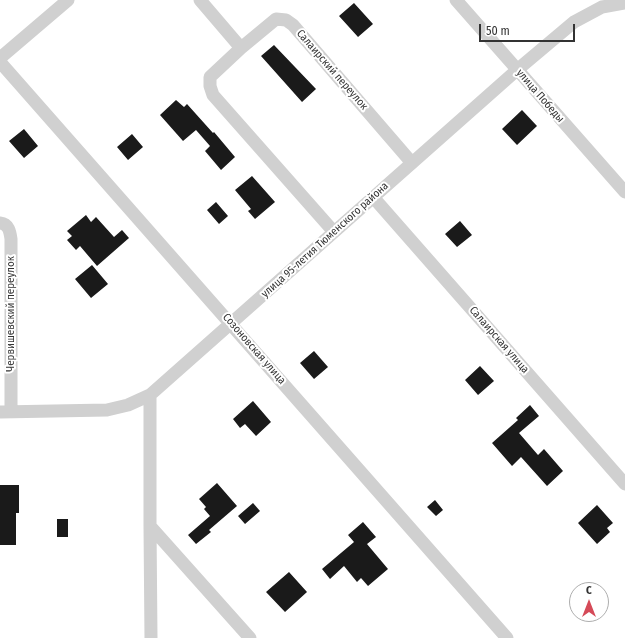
<!DOCTYPE html>
<html>
<head>
<meta charset="utf-8">
<style>
	body { margin:0 }
	#map { position:relative; width:625px; height:638px; overflow:hidden; background:#fff; font-family:"Fira Sans Condensed",sans-serif }
	canvas { display:block }
	.north { position:absolute; left:569px; top:582px; width:40px; height:40px; box-sizing:border-box; background:#fff; border:1px solid #adadad; border-radius:50%; rotate:0deg; font-size:11px; font-weight:700; line-height:16px; text-align:center; color:#333 }
	.north::after { content:''; display:block; margin:auto; width:14px; height:18px; background:#d54a58; clip-path:polygon(50% 0,100% 100%,50% 72%,0 100%) }
	.scale { position:absolute; left:479px; top:24px; width:96px; height:18px; box-sizing:border-box; border:2px solid #333; border-top:0; padding-left:5px; font-size:12px; line-height:14px; white-space:nowrap; color:#333; -webkit-text-stroke:3px #fff; paint-order:stroke }
</style>
</head>
<body>
<div id="map">
<canvas width="625" height="638"></canvas>
<div class="north">С</div>
<div class="scale">50 m</div>
</div>
<script>
const ctx = document.querySelector('canvas').getContext('2d');
ctx.lineJoin = 'round';
function paint(path, color) { ctx.fillStyle = color; ctx.fill(path, 'evenodd'); }
function trace(path, color, width, dash) { ctx.strokeStyle = color; ctx.lineWidth = width; ctx.lineCap = dash ? 'butt' : 'round'; ctx.setLineDash(dash || []); ctx.stroke(path); }
function drawText(font, color, halo, rows, align = 'center') {
  ctx.font = font + ' "Fira Sans Condensed",sans-serif'; ctx.lineWidth = 4; ctx.setLineDash([]); ctx.textBaseline = 'middle'; ctx.strokeStyle = halo; ctx.fillStyle = color; for (const [text, x, y, turn = 0] of rows) {
    ctx.save(); ctx.translate(x, y); ctx.rotate((+turn || 0) * Math.PI / 180); ctx.textAlign = isNaN(turn) ? turn : align; if (halo) ctx.strokeText(text, 0, 0); ctx.fillText(text, 0, 0); ctx.restore();
  }
}
paint(new Path2D(`
	M 354,3 L 373,24 L 358,37 L 339,16 Z
	M 274,45 L 316,89 L 302,102 L 261,56 Z
	M 176,100 L 184,107 L 187,104 L 213,133 L 214,132 L 235,157 L 221,170 L 205,151 L 210,146 L 196,130 L 183,141 L 160,115 Z
	M 522,110 L 537,126 L 517,145 L 502,129 Z
	M 24,129 L 38,146 L 24,158 L 9,141 Z
	M 132,134 L 143,147 L 128,160 L 117,147 Z
	M 252,176 L 275,202 L 255,219 L 248,211 L 251,209 L 235,190 Z
	M 216,202 L 228,216 L 219,224 L 207,210 Z
	M 86,215 L 91,222 L 96,217 L 114,237 L 122,230 L 129,238 L 97,266 L 80,246 L 76,250 L 67,240 L 72,236 L 67,231 Z
	M 460,221 L 472,235 L 457,247 L 445,234 Z
	M 92,265 L 108,284 L 91,298 L 75,279 Z
	M 314,351 L 328,367 L 314,379 L 300,363 Z
	M 480,366 L 494,381 L 478,395 L 465,380 Z
	M 253,401 L 271,422 L 256,436 L 245,424 L 240,428 L 233,419 Z
	M 530,405 L 539,416 L 519,433 L 538,455 L 544,449 L 563,471 L 547,486 L 521,457 L 512,466 L 492,443 L 518,420 L 516,418 Z
	M 217,483 L 237,506 L 209,530 L 211,532 L 196,544 L 188,535 L 210,516 L 204,509 L 206,507 L 199,499 Z
	M 0,485 L 19,485 L 19,513 L 16,513 L 16,545 L 0,545 Z
	M 435,500 L 443,510 L 436,516 L 427,507 Z
	M 253,503 L 260,511 L 245,524 L 238,516 Z
	M 597,505 L 613,523 L 607,528 L 610,532 L 597,544 L 578,523 Z
	M 57,519 L 68,519 L 68,537 L 57,537 Z
	M 363,522 L 376,537 L 367,544 L 388,569 L 368,586 L 361,578 L 357,582 L 344,566 L 330,579 L 322,569 L 354,542 L 348,535 Z
	M 289,572 L 307,592 L 285,612 L 266,592 Z`), '#1a1a1a');
trace(new Path2D(`
	M 200,0 L 241,48 L 276,19 L 286,20 L 293,25 L 412,163
	M 456,0 L 625,192
	M 241,48 L 210,77 L 210,86 L 213,95 L 334,232
	M 0,58 L 68,0
	M 0,62 L 507,638
	M 373,197 L 625,484
	M 0,223 C 9,224 10,232 11,239 L 11,412
	M 150,395 L 150,526 L 250,638
	M 0,412 L 107,410 L 128,405 L 150,395 L 517,70 L 574,22 L 602,7 L 625,3
	M 150,526 L 151,638`), '#d0d0d0', 13);
drawText('11px', '#333', '#fff', [
	["Салаирский переулок",332,70,49],
	["улица Победы",540,96,49],
	["улица 95-летия Тюменского района",325,240,-42],
	["Червишевский переулок",11,314,-90],
	["Салаирская улица",499,340,49],
	["Созоновская улица",254,349,49]
]);
</script>
</body>
</html>
